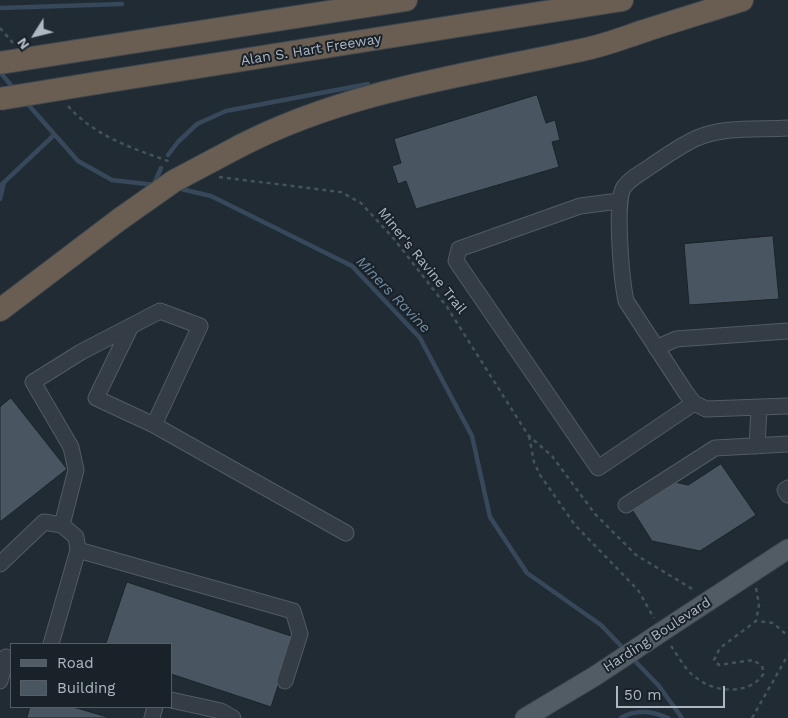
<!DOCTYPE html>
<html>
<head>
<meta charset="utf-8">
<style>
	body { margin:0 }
	#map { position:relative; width:788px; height:718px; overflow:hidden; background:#212b34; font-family:"Work Sans",sans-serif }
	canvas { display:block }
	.legend { position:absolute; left:10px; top:643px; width:162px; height:65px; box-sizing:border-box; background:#1a2229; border:1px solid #555e66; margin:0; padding:6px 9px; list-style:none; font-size:15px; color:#aeb8c2 }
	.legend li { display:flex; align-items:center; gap:10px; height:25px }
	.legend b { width:25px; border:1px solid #555e66 }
	.north { position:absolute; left:10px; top:10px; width:50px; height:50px; -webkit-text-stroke:4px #1a2229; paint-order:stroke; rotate:234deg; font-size:14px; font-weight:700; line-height:20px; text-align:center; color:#aeb8c2 }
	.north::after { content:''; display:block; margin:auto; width:18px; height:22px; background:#aeb8c2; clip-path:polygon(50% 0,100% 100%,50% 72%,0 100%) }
	.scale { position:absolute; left:616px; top:686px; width:109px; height:22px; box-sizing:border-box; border:2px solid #aeb8c2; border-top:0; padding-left:6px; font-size:15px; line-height:18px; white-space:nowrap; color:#aeb8c2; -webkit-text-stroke:4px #1a2229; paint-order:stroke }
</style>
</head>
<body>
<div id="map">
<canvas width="788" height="718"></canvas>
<ul class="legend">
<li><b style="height:6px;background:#525c65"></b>Road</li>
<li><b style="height:14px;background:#495560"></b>Building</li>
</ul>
<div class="north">N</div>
<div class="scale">50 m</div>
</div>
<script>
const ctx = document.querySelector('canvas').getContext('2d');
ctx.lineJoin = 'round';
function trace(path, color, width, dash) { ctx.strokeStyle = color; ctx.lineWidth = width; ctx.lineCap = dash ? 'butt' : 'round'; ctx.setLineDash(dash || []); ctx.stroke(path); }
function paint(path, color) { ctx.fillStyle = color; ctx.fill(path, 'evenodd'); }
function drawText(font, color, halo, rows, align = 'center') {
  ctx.font = font + ' "Work Sans",sans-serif'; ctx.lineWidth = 4; ctx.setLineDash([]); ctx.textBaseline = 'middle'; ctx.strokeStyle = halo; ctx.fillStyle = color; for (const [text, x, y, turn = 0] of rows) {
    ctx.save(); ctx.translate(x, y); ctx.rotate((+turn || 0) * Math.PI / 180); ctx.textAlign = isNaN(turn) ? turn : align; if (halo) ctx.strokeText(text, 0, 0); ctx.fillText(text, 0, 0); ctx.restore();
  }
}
trace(new Path2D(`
	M 0,8 L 122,4
	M 0,72 L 15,90
	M 25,101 L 78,161 L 112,180 L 155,185
	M 168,155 L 178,142 L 197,124 L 226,111 L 368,84
	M 154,184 L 161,168
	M 0,186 L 54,135
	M 177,188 L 211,196 L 352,266 L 420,338 L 472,436 L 490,517 L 527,573 L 601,625 L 625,650
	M 0,199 L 4,182
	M 632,658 L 659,686 L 682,718
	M 621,718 C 635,709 653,711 668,718`), '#36485a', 4.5);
const building = new Path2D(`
	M 537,95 L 546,123 L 555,120 L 560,140 L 552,142 L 559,167 L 416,209 L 406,181 L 398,184 L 392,166 L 401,163 L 394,139 Z
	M 773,236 L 779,299 L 689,305 L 684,244 Z
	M 11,398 L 67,469 L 0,522 L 0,407 Z
	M 721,464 L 756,515 L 700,551 L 652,541 L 631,508 L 670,481 L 688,485 Z
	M 127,582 L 294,637 L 271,707 L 171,674 L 171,644 L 106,644 Z
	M 30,707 L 73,707 L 111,718 L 27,718 Z`);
paint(building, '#495560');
trace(building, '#1c242b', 1);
const minor = new Path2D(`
	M 788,128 C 760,130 723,126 697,138 C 681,145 666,156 651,166 C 643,172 630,178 624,187 C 614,201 622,282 626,301 L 686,393 L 694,403 L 706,409 L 788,406
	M 619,201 L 580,206 L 459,249 L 456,261 L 598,468 L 694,403
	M 656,348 L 676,339 L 788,331
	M 154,425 L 346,533
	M 757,446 L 759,408
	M 788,488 L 785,490 L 788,495
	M 626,505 L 715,448 L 788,444
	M 62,525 L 76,470 L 71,447 L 33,382 L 81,352 L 160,311 L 200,326 L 154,425 L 96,398 L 131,326
	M 78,550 L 293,611 L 300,634 L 285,681
	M 0,564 L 44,522 L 62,525 L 76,537 L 78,550 L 51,644
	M 0,681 L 6,657
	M 171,700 L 221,711 L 233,718
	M 152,718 L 155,707`);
const major = new Path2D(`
	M 678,621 L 788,549
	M 525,718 L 595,676`);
const highway = new Path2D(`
	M 76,51 L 406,0
	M 97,83 L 622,0
	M 240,146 C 348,90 469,75 586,49 C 605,45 623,38 641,32 C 674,21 708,11 742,0
	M 0,310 L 120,219`);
trace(minor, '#525b63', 17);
trace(major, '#3e464e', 21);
trace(highway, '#3f484f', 24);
trace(new Path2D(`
	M 0,28 L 13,43
	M 68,106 C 94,136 134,149 171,162
	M 219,177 L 341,192 L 361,203 L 394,239 L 447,307 L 528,435 L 552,456 L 595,514 L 636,555 L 694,590
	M 529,436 L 534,462 L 540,475 L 575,525 L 638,590 L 654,618
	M 756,588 L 759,605 L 756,621
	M 671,646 C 679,657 686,672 698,679 C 716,693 751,695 764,673 L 762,666 L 753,660 L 719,665 L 714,660 L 720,648 L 756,621 L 773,623 L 788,636
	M 752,718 L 788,655`), '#425454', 2.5, [4, 4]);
trace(minor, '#343d45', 15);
trace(major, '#525c65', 19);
trace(highway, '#6a5e52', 22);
const majorBridge = new Path2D(`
	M 595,676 L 678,621`);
const highwayBridge = new Path2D(`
	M 0,63 L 76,51
	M 0,99 L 97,83
	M 120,219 L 174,181 L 240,146`);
trace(majorBridge, '#3e464e', 21, []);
trace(highwayBridge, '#3f484f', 24, []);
trace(majorBridge, '#525c65', 19);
trace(highwayBridge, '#6a5e52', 22);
drawText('14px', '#aeb8c2', '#1a2229', [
	["Alan S. Hart Freeway",311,50,-9],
	["Miner's Ravine Trail",422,261,51],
	["Harding Boulevard",657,635,-33]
]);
drawText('italic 15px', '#718ba3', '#1a2229', [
	["Miners Ravine",393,295,46]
]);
</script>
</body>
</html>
